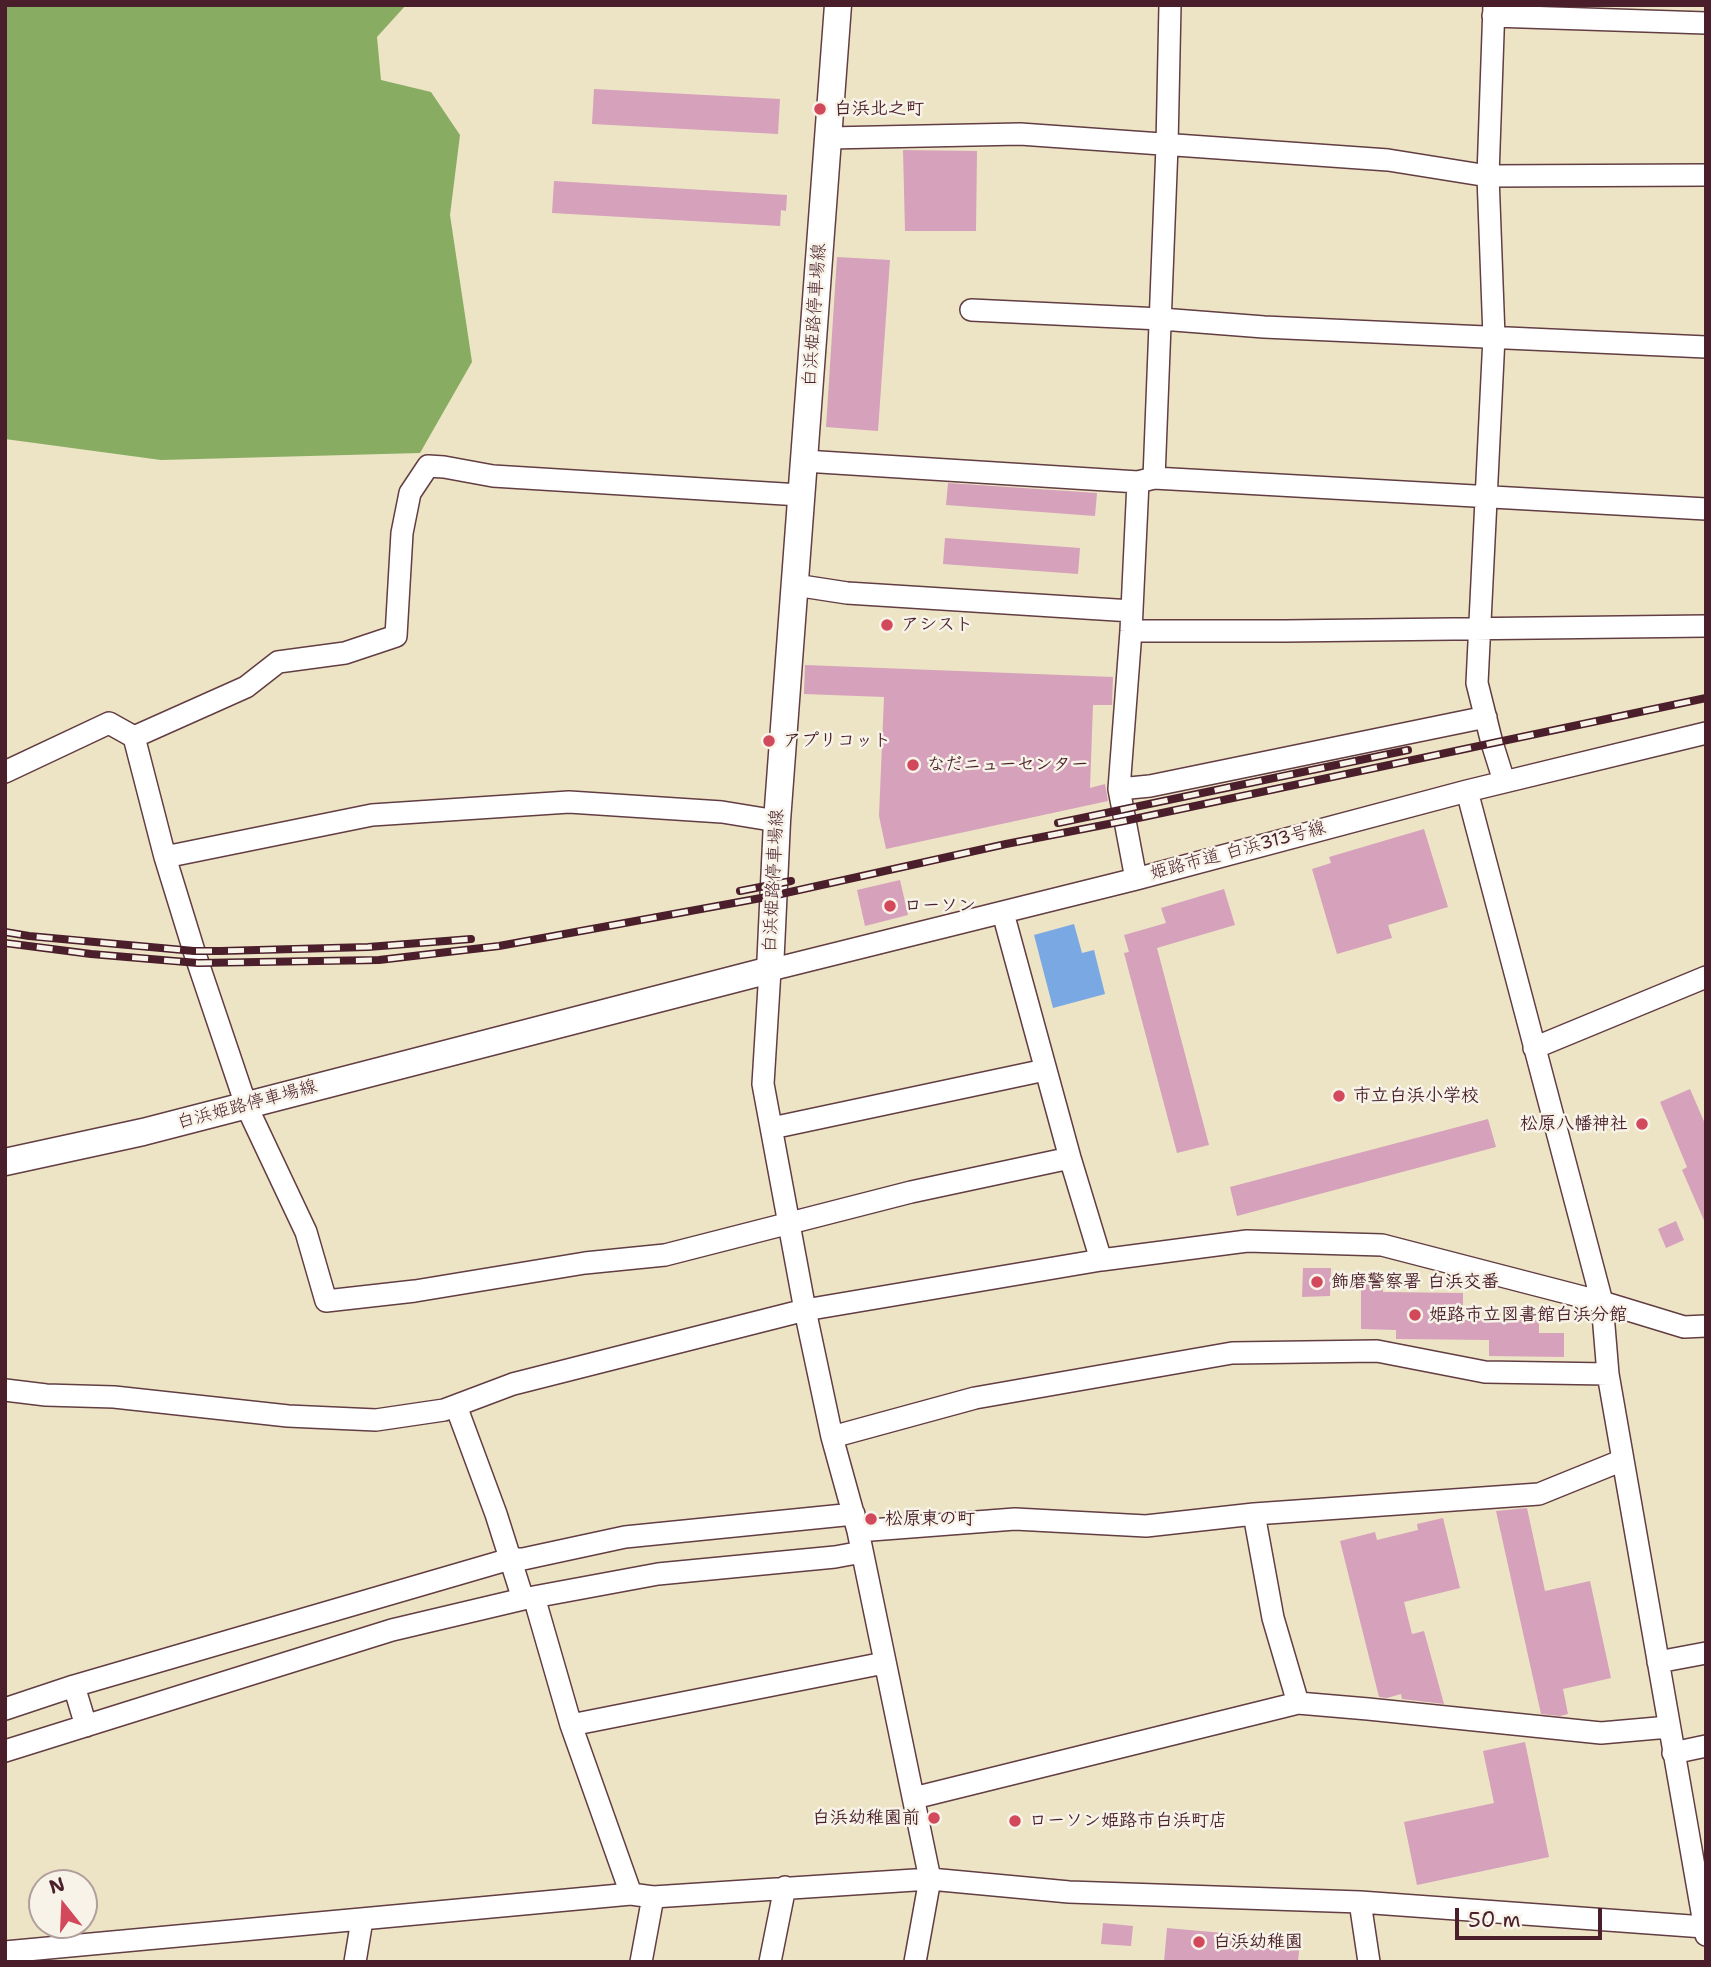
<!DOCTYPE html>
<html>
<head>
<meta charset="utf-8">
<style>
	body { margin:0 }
	#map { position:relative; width:1711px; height:1967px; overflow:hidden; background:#ede4c6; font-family:"Shantell Sans",sans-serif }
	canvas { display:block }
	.frame { position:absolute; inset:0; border:7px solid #4a1f2b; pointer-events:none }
	.north { position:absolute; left:28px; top:1869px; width:70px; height:70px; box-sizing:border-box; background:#f7f3e8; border:2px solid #b29e9c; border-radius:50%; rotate:342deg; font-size:19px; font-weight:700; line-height:28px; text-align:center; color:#4a1f2b }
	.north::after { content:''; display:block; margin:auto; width:24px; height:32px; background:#d1495b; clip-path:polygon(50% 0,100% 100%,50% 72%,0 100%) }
	.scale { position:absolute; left:1455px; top:1908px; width:147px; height:32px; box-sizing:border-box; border:4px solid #4a1f2b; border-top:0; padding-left:9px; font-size:21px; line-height:24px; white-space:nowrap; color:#4a1f2b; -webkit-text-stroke:5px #f7f3e8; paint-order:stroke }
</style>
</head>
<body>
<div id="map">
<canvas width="1711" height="1967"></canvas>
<div class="frame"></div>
<div class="north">N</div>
<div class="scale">50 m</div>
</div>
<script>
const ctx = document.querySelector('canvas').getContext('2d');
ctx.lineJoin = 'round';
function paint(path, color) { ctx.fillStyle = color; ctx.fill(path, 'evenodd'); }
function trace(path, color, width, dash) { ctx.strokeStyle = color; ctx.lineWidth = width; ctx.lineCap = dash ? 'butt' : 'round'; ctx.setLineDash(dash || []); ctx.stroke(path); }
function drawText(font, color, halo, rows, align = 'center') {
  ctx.font = font + ' "Shantell Sans","Klee One",sans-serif'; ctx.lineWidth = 5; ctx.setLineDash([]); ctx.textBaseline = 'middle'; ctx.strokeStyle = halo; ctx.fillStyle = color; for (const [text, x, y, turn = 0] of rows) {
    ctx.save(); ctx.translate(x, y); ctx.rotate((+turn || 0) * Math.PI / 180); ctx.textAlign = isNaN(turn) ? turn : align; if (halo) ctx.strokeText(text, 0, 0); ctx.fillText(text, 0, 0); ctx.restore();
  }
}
paint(new Path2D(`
	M 5,5 L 406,5 L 377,37 L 381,80 L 431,92 L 460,135 L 450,215 L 472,362 L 420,453 L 161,460 L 5,439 Z`), '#88ac62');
paint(new Path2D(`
	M 1074,924 L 1082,953 L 1094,950 L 1105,994 L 1053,1008 L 1034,935 Z`), '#7aa8e3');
paint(new Path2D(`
	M 594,89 L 780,99 L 778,134 L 592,124 Z
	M 903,150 L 977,151 L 976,231 L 905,231 Z
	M 554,181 L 787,195 L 786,211 L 781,210 L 780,226 L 552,213 Z
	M 837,257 L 890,260 L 878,431 L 826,427 Z
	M 948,483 L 1097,493 L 1095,516 L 946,505 Z
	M 945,538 L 1080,548 L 1078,574 L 943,564 Z
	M 805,665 L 1113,677 L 1112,705 L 1093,705 L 1090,788 L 1105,784 L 1108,801 L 886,849 L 879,816 L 884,697 L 804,694 Z
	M 1424,829 L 1448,907 L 1388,925 L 1392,938 L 1337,954 L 1312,869 L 1331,863 L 1329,857 Z
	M 900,880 L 908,915 L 865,926 L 857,890 Z
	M 1224,889 L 1235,925 L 1157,948 L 1209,1145 L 1177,1153 L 1124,953 L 1129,952 L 1124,935 L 1166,923 L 1161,908 Z
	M 1690,1089 L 1706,1126 L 1706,1225 L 1682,1170 L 1687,1167 L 1660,1102 Z
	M 1488,1119 L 1496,1147 L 1237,1216 L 1230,1187 Z
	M 1676,1221 L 1684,1240 L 1666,1248 L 1658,1229 Z
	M 1303,1268 L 1331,1268 L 1330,1296 L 1302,1297 Z
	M 1361,1281 L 1383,1281 L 1383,1292 L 1463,1293 L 1463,1320 L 1539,1320 L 1539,1333 L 1564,1333 L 1564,1357 L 1489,1356 L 1489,1340 L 1396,1339 L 1396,1330 L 1361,1329 Z
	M 1527,1508 L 1545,1591 L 1590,1581 L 1611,1678 L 1563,1689 L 1568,1714 L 1560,1716 L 1541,1714 L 1496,1511 Z
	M 1443,1518 L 1460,1588 L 1404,1602 L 1412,1634 L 1424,1631 L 1444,1704 L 1402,1699 L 1401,1694 L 1387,1698 L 1379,1697 L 1340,1541 L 1375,1532 L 1377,1540 L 1418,1530 L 1417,1524 Z
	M 1525,1742 L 1549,1857 L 1417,1885 L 1404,1822 L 1494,1803 L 1483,1751 Z
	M 1103,1923 L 1133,1926 L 1131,1946 L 1101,1944 Z
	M 1167,1928 L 1300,1940 L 1298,1962 L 1164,1962 Z`), '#d6a1bb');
const minor = new Path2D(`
	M 1494,5 L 1488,176 L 1494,337 L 1477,683 L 1492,743 L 1504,781
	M 1493,16 L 1706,23
	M 829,138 L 1020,134 L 1388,160 L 1488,176 L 1706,175
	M 971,310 L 1161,319 L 1264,327 L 1706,347
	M 804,461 L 1138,482 L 1154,478 L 1706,509
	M 1154,478 L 1167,146 L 1170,5
	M 795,585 L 847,593 L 1132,611
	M 1131,631 L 1285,631 L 1706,626
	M 134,737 L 165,857 L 194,951 L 246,1105 L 306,1232 L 326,1301 L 415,1291 L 585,1263 L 665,1255 L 911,1192 L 1070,1158
	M 5,772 L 109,723 L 134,737 L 246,687 L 278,662 L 345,653 L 396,636 L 402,533 L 410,493 L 428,466 L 444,467 L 493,476 L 800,495
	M 1119,789 L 1150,786 L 1486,717
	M 1467,791 L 1602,1302 L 1608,1374 L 1706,1935
	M 165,857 L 372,815 L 569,802 L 722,812 L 777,821
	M 1136,879 L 1119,789 L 1131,631 L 1138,482
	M 1003,913 L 1070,1158 L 1101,1260
	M 1534,1048 L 1706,977
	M 772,1128 L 1045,1070
	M 5,1390 L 46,1395 L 114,1397 L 288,1416 L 376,1420 L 444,1410 L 513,1384 L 805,1310 L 1101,1260 L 1247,1241 L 1382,1245 L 1602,1302 L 1684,1327 L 1706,1326
	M 456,1406 L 496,1514 L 523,1599
	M 832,1437 L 975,1398 L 1232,1353 L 1377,1351 L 1485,1372 L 1608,1374
	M 1254,1514 L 1273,1618 L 1298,1703
	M 858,1531 L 1015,1519 L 1146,1526 L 1254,1514 L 1539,1494 L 1623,1460
	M 534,1597 L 571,1725 L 631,1894
	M 1658,1662 L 1706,1653
	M 74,1686 L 86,1726
	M 5,1709 L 74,1686 L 510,1559 L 523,1559 L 625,1537 L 854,1514
	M 571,1725 L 884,1663
	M 5,1751 L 392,1630 L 523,1599 L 658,1574 L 835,1557 L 862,1552
	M 1673,1753 L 1706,1746
	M 914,1798 L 1298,1703 L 1368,1709 L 1601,1733 L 1669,1727
	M 1360,1902 L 1369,1962
	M 5,1952 L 631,1894 L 653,1897 L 930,1879 L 1069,1892 L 1360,1902 L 1704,1927
	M 355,1962 L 362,1920
	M 641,1962 L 653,1897
	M 770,1962 L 785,1887
	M 915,1962 L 930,1879 L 858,1531 L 832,1437 L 805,1310 L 763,1084 L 770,970 L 1136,879 L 1467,791 L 1706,733`);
const major = new Path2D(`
	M 5,1162 L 143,1132 L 770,970 L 777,821 L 838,5`);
trace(minor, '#623d42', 24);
trace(major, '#623d42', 29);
trace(minor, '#fff', 21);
trace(major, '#fff', 26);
const rail = new Path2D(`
	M 1058,823 L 1408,750
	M 740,891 L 791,881
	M 5,932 L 29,936 L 194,951 L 221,951 L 368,947 L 471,939
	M 5,943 L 91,954 L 198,963 L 379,960 L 499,946 L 772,896 L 1006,844 L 1124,821 L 1706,698`);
trace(rail, '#4a1f2b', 8);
trace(rail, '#f7f3e8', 5, [16]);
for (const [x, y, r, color] of [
	[820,109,7,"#d1495b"],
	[887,625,7,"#d1495b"],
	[769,741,7,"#d1495b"],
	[913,765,7,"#d1495b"],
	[890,906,7,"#d1495b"],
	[1339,1096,7,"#d1495b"],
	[1642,1124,7,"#d1495b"],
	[1317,1282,7,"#d1495b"],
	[1415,1315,7,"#d1495b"],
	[871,1519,7,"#d1495b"],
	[934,1818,7,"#d1495b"],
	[1015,1821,7,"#d1495b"],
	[1199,1942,7,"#d1495b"]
]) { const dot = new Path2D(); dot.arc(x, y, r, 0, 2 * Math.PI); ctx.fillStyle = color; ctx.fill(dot); trace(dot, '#f7f3e8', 2.5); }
drawText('bold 18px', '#4a1f2b', '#f7f3e8', [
	["白浜北之町",834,109],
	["アシスト",901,625],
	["アプリコット",783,741],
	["なだニューセンター",927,765],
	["ローソン",904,906],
	["市立白浜小学校",1353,1096],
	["松原八幡神社",1628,1124,"right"],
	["飾磨警察署 白浜交番",1331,1282],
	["姫路市立図書館白浜分館",1429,1315],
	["松原東の町",885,1519],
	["白浜幼稚園前",920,1818,"right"],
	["ローソン姫路市白浜町店",1029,1821],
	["白浜幼稚園",1213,1942]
], 'left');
drawText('18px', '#4a1f2b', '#f7f3e8', [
	["白浜姫路停車場線",815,315,-86],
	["姫路市道 白浜313号線",1238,851,-15],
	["白浜姫路停車場線",774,881,-87],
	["白浜姫路停車場線",247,1105,-15]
]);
</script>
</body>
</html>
